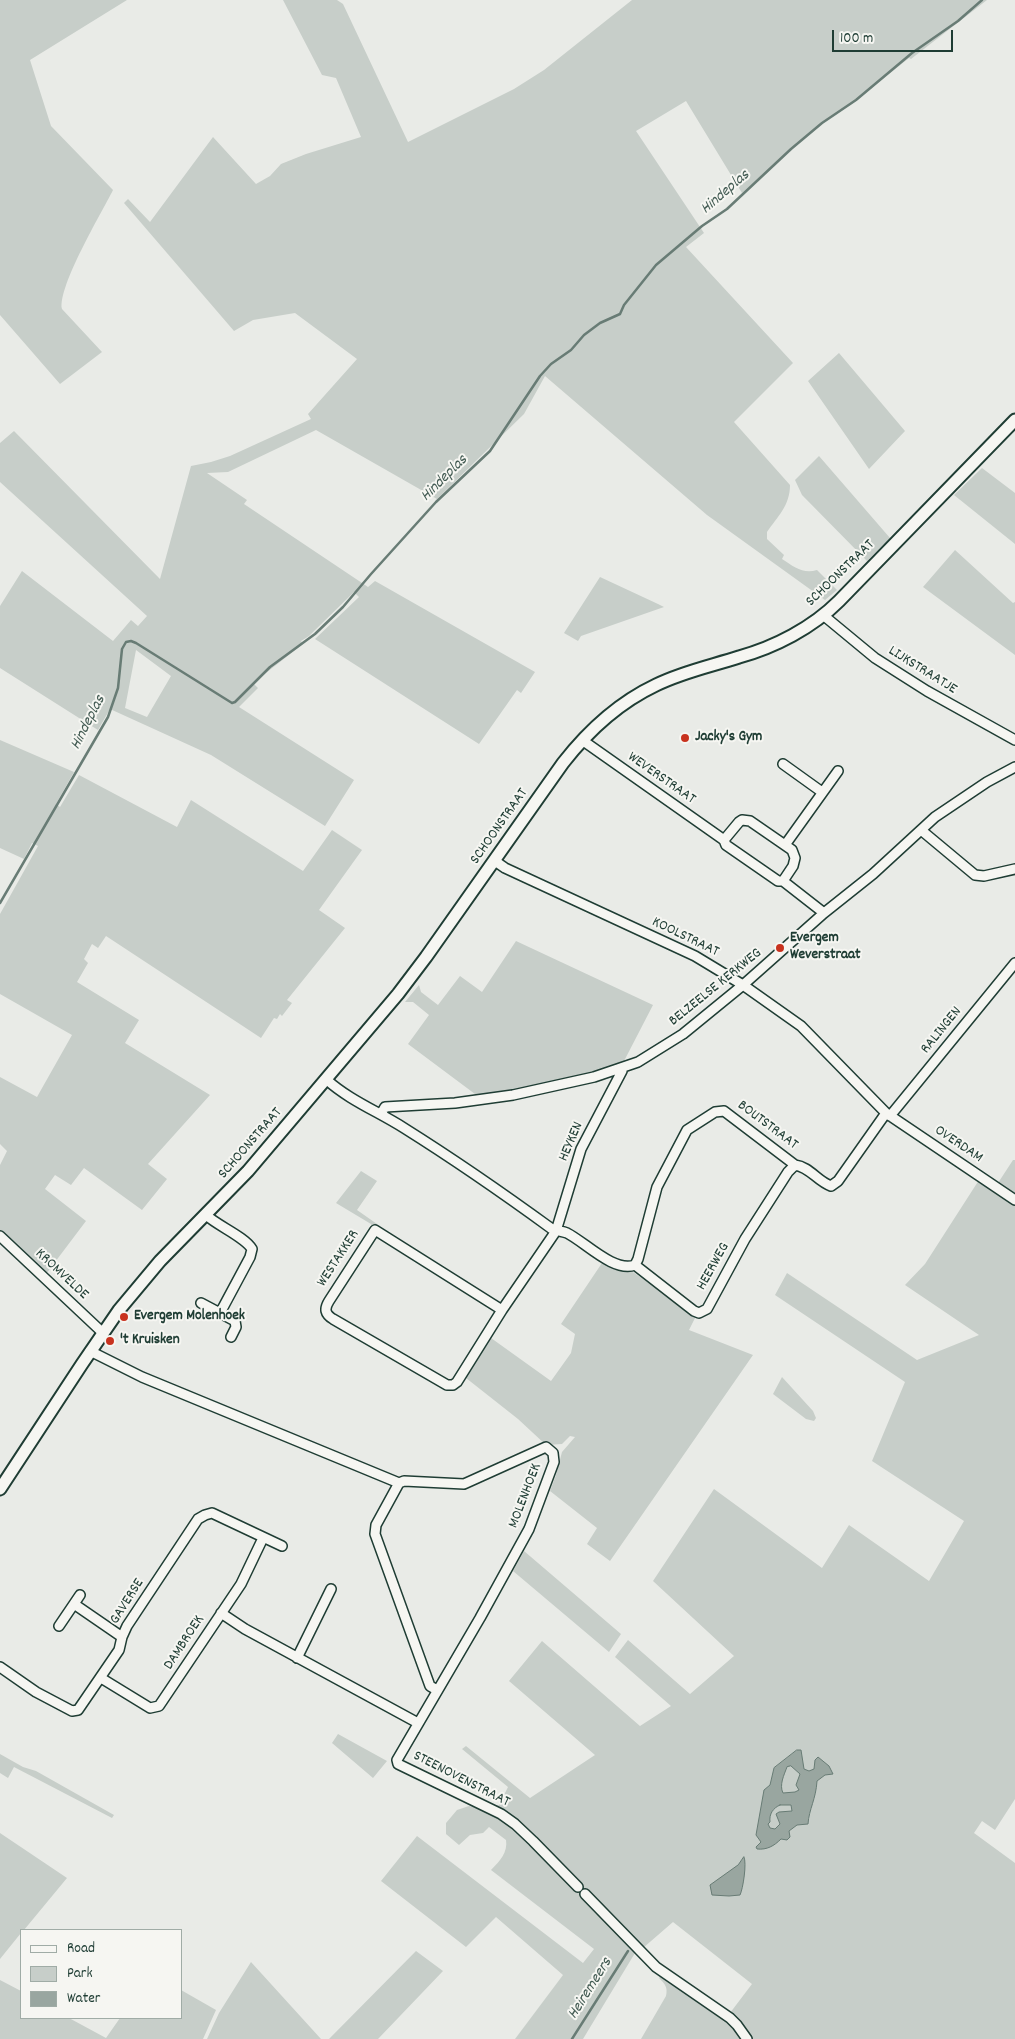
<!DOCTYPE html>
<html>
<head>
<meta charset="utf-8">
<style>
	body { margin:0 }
	#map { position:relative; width:1015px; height:2039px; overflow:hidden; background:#e9ebe7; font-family:Dekko,sans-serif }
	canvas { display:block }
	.legend { position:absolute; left:20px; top:1929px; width:162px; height:90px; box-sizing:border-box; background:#f6f6f2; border:1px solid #a0aca6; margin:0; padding:6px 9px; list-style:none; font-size:15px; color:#1f3d34 }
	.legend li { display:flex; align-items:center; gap:10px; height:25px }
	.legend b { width:25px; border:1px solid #a0aca6 }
	.scale { position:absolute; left:832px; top:30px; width:121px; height:22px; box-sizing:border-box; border:2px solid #1f3d34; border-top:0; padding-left:6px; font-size:15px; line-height:18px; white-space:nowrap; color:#1f3d34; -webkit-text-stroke:4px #f6f6f2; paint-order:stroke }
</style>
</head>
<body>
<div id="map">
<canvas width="1015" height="2039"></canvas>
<ul class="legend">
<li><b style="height:6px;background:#f6f6f2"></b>Road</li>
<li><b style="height:14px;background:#c7cec9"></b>Park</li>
<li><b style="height:14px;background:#99a6a0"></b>Water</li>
</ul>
<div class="scale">100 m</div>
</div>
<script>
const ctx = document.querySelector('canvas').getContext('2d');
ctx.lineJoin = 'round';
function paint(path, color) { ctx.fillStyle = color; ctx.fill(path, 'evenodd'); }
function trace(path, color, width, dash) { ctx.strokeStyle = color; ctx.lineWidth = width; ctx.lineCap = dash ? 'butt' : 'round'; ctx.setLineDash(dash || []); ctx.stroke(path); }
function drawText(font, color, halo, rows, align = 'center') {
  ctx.font = font + ' Dekko,sans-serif'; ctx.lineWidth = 4; ctx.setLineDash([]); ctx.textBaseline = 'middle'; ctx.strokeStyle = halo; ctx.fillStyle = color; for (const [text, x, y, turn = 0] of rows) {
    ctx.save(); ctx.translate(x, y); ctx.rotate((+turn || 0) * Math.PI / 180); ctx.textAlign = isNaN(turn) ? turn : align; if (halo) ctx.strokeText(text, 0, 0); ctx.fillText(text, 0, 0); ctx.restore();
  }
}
paint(new Path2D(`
	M 0,0 L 127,0 L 30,60 L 51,126 L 113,190 C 101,214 58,286 62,309 L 102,352 L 60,384 L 0,315 Z
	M 283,0 L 337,0 L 343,4 L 408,142 L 514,89 L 544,70 L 632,0 L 987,0 L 911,59 L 909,58 L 854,102 L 819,125 L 742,193 L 686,101 L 636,131 L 704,233 L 686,247 L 793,363 L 734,422 L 790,485 C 790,506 777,517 767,532 L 767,539 L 784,555 L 782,559 C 794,567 803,574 817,570 L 837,590 L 825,600 L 707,515 L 545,376 L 524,414 L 437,499 L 316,430 L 228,472 L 207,473 L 247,500 L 244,504 L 368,587 L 375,581 L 535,672 L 521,693 L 517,690 L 479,744 L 315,639 L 359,597 L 354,592 L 309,636 L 301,641 L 303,644 L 253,683 L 258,688 L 239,707 L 354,780 L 325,826 L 211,755 L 110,709 L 98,730 L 0,668 L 0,606 L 22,571 L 113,641 L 131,620 L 138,626 L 147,616 L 0,482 L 0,443 L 14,431 L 160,579 L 191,466 L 211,462 L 230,456 L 311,419 L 308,414 L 357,359 L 295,313 L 253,320 L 234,331 L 124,203 L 128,199 L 150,222 L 213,137 L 256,184 L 270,176 L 281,164 L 306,154 L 361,137 L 336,78 L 322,75 ZM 136,650 L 171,676 L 147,717 L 125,708 Z
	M 839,353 L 905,431 L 869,469 L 808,381 Z
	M 819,456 L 890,538 L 867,561 L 802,495 L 795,480 Z
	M 982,468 L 1015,493 L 1015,544 L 954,495 Z
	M 955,550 L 1013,603 L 1015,602 L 1015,655 L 923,587 Z
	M 600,577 L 658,604 L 664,607 L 581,636 L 578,641 L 564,633 Z
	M 0,740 L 74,772 L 56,804 L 60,807 L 79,775 L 177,827 L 191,800 L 303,871 L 332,830 L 362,850 L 319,910 L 345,928 L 287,1000 L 292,1003 L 282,1016 L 280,1014 L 277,1019 L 274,1018 L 261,1038 L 106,936 L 98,948 L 92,944 L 84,959 L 88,963 L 77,982 L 139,1020 L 125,1043 L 210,1095 L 148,1164 L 167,1179 L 142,1210 L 84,1168 L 71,1185 L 55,1175 L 45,1189 L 86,1221 L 46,1274 L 0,1230 L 0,1165 L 7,1151 L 0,1144 L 0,1077 L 37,1097 L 72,1035 L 0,994 L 0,914 L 38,846 L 32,843 L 24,859 L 0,848 Z
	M 516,941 L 653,1005 L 623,1063 L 562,1084 L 479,1097 L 408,1044 L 429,1015 L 413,1002 L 405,1002 L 419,985 L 421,992 L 438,1005 L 460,976 L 482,992 Z
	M 1013,1160 L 1015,1160 L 1015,1195 L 998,1183 Z
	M 361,1171 L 377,1181 L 357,1210 L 377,1224 L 373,1228 L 371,1224 L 336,1203 Z
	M 979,1180 L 1015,1206 L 1015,1799 L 995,1830 L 982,1821 L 974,1833 L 1015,1863 L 1015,2039 L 752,2039 L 730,2013 L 752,1984 L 673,1922 L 643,1948 L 618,1922 L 612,1929 L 635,1953 L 583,2039 L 515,2039 L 563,1975 L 496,1917 L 466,1947 L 381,1881 L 417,1836 L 583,1963 L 594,1949 L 491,1870 C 500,1861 508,1852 506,1840 L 489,1827 L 483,1833 L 470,1835 L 459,1845 L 446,1834 L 446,1823 L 457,1810 L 469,1806 L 484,1808 L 499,1805 L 508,1787 L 462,1749 L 466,1746 L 530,1798 L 595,1755 L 509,1681 L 542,1641 L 640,1726 L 671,1706 L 615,1657 L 628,1640 L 690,1694 L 734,1656 L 653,1581 L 714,1489 L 822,1568 L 849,1525 L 929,1581 L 964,1521 L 872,1461 L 905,1382 L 775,1295 L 787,1273 L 917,1360 L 979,1335 L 905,1285 L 925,1264 Z
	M 602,1263 L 625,1272 L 633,1272 L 696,1316 L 689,1330 L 753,1355 L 610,1561 L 587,1544 L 597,1528 L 550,1491 L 556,1475 L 562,1452 L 575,1437 L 570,1436 L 562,1444 L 546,1445 L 518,1419 L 466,1378 L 491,1338 L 551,1381 L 571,1353 L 575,1334 L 561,1324 Z
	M 782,1377 L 813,1411 L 816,1418 L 814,1421 L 806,1419 L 773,1394 Z
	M 524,1551 L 621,1634 L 609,1652 L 513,1571 Z
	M 338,1734 L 387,1761 L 373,1778 L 332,1743 Z
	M 0,1754 L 23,1767 L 36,1771 L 114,1815 L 112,1818 L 14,1767 L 8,1778 L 0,1773 Z
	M 0,1833 L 67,1878 L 24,1930 L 21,1930 L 21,1933 L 0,1959 Z
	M 416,1951 L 443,1971 L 378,2039 L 329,2039 Z
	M 251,1962 L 321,2039 L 207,2039 L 219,2013 Z
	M 662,1974 L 728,2020 L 744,2039 L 641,2039 L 666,1996 C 668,1987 665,1984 659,1978 Z
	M 0,1980 L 21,1991 L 21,2018 L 69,2018 L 106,2038 L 120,2018 L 181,2018 L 181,1990 L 216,2010 L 203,2039 L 0,2039 Z`), '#c7cec9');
const water = new Path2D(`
	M 797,1750 L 801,1750 L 804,1769 L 809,1771 L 814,1769 L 815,1760 L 818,1757 L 829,1766 L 833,1774 L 825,1775 L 817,1781 C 816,1799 809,1809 808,1824 L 797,1825 L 789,1831 L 790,1837 L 787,1840 L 781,1839 C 774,1846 767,1850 757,1849 L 756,1847 L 761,1842 L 756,1835 L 764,1790 L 770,1785 L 774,1768 ZM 791,1766 L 800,1774 L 796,1785 L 799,1790 L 795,1792 L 783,1793 C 779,1785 784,1775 787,1767 ZM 780,1805 L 791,1805 L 792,1811 L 779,1812 L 776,1814 L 780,1824 L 775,1829 L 770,1828 L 768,1824 L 770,1822 C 769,1814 773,1808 780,1805 Z
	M 744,1857 C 747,1863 743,1889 740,1895 L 729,1896 L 712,1895 L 710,1885 L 738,1865 Z`);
paint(water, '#99a6a0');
trace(water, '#687c75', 1);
trace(new Path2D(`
	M 0,903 L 108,717 L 118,688 L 122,649 L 126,642 L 131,641 L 136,643 L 232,703 L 235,702 L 270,667 L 315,634 L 343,607 L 371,574 L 436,502 L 490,451 L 540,376 L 551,364 L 571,350 L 584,335 L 600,323 L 620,314 L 624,305 L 656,265 L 702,226 L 727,209 L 791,149 L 822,123 L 856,100 L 912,53 L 958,21 L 982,0
	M 572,2039 L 628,1951`), '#687c75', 2.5);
const minor = new Path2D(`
	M 823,615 L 875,658 L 927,691 L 1015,740
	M 582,740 L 724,840 L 726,845 L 778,881 L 783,881 L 824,913
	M 783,764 L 822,792
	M 921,830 L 975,875 L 984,876 L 1015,869
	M 724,840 L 739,822 L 742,820 L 750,821 L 792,850 L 795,858 L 793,866 L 783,881
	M 785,845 L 838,771
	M 495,861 L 505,868 L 695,956 L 743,985 L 801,1026 L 886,1113 L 1015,1200
	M 327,1080 C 349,1100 379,1112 404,1128 C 455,1160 504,1194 552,1229 C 557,1231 562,1231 567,1233 C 585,1242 614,1273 635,1265 L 638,1259 L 657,1187 L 687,1130 L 715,1112 L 724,1111 L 795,1165 C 810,1167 817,1181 831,1186 L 838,1181 L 886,1113
	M 381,1114 L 385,1107 L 455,1103 L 513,1095 L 594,1077 L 638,1062 L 683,1034 L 743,985 L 824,913 L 873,874 L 935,817 L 987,782 L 1015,767
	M 890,1116 L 1015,963
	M 206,1215 C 218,1226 245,1237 252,1249 L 250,1257 L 220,1313
	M 0,1236 L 103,1333
	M 635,1265 L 694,1311 L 699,1313 L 707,1309 L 745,1239 L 788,1172 L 795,1165
	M 201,1303 L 235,1321 L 236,1327 L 231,1337
	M 502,1310 L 375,1230 L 329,1301 C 324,1309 325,1314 333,1319 L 447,1385 L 453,1385 L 457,1382 L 502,1310 L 556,1231 L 581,1149 L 622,1071 L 622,1068
	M 90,1351 L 142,1377 L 399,1483 L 404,1481 L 464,1484 L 546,1447 L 553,1453 L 554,1462 L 529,1529 L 480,1618 L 397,1760 L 398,1764 L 501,1814 L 515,1824 L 533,1841 L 578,1887
	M 399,1483 L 376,1525 L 375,1534 L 430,1686 L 437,1690
	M 74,1604 L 122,1637
	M 221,1613 L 245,1629 L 418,1723
	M 59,1626 L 80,1595
	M 297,1658 L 331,1589
	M 0,1667 L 36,1692 L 72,1711 L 78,1710 L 119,1650 L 122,1637 L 127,1626 L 198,1519 L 205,1515 L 212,1513 L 282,1546
	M 101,1678 L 150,1708 L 159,1706 L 241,1584 L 263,1538
	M 585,1894 L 656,1967 L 730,2018 L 737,2025 L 747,2039`);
const tertiary = new Path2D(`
	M 0,1489 L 82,1364 L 119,1310 L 160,1261 L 248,1171 L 398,994 L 426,957 L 563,763 C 588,731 618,703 656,685 C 682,672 711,666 739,657 C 775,647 812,628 839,601 L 1015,420`);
trace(minor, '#1f3d34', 12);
trace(tertiary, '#1f3d34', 15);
trace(minor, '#f6f6f2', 9);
trace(tertiary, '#f6f6f2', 11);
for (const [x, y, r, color] of [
	[685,738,5,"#c8321e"],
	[780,948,5,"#c8321e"],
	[124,1317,5,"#c8321e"],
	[110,1341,5,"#c8321e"]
]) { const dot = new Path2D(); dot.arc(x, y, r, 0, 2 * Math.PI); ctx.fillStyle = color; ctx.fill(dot); trace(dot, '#f6f6f2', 2); }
drawText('15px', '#1f3d34', '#f6f6f2', [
	["SCHOONSTRAAT",841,574,-44],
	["LIJKSTRAATJE",922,671,32],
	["WEVERSTRAAT",661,779,35],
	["SCHOONSTRAAT",500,827,-55],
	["KOOLSTRAAT",685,938,26],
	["BELZEELSE KERKWEG",716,988,-39],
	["RALINGEN",942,1031,-51],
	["BOUTSTRAAT",767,1126,37],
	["HEYKEN",572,1142,-67],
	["SCHOONSTRAAT",251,1144,-49],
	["OVERDAM",958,1145,34],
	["WESTAKKER",339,1259,-57],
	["HEERWEG",714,1267,-61],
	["KROMVELDE",61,1275,43],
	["MOLENHOEK",526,1496,-69],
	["GAVERSE",128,1602,-58],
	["DAMBROEK",185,1643,-57],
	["STEENOVENSTRAAT",461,1780,27]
]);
drawText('bold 15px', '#1f3d34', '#f6f6f2', [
	["Jacky's Gym",695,738],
	["Evergem",790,939],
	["Weverstraat",790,956],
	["Evergem Molenhoek",134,1317],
	["'t Kruisken",120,1341]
], 'left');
drawText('italic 16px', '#445c54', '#f6f6f2', [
	["Hindeplas",726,193,-41],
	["Hindeplas",445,479,-45],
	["Hindeplas",89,723,-63],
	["Heiremeers",591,1989,-58]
]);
</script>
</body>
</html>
